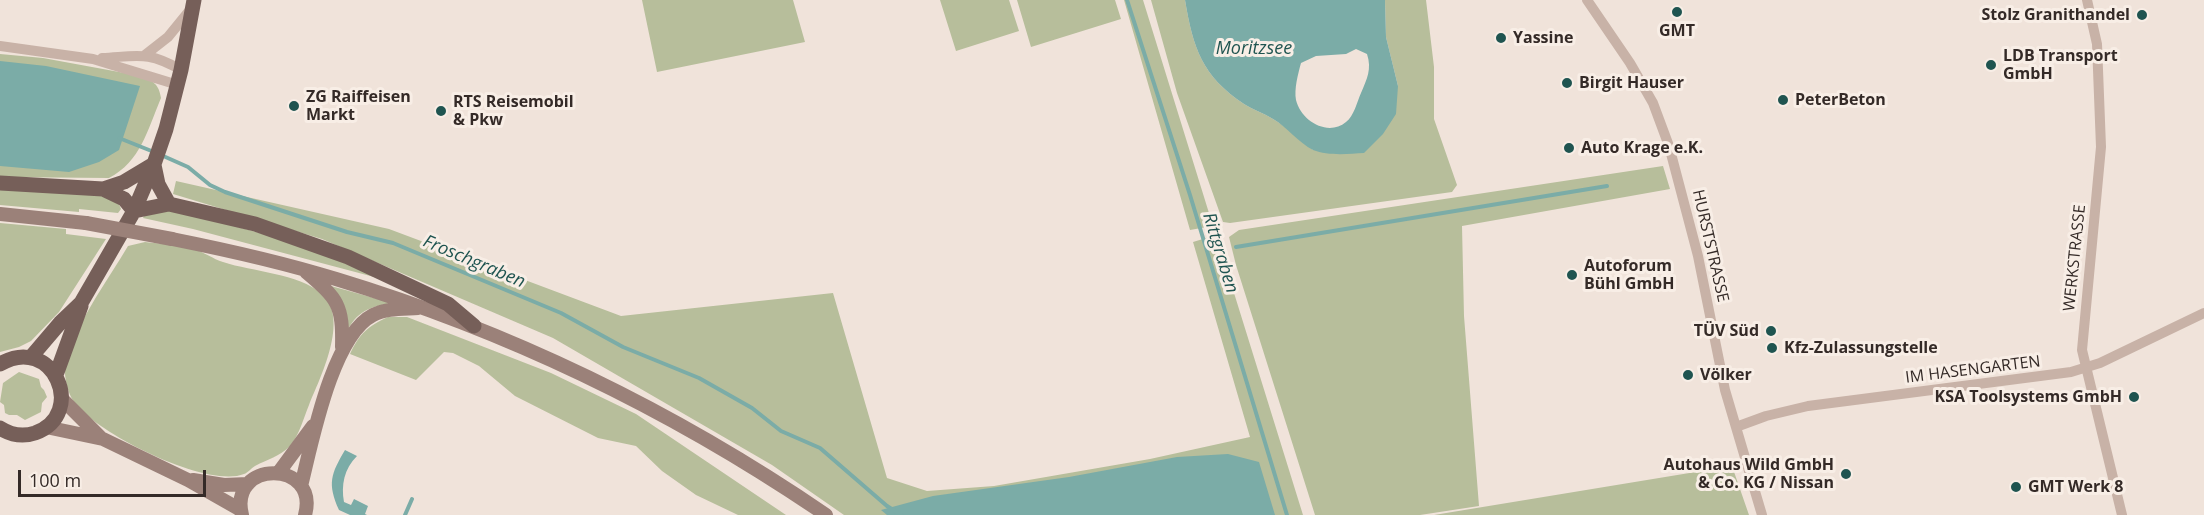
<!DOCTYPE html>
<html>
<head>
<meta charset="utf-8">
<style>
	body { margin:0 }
	#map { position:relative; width:2204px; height:515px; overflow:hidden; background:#f0e3da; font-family:"Open Sans",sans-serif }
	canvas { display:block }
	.scale { position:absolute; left:18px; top:470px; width:188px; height:27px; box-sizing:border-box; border:3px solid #342a27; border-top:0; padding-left:8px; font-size:18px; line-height:21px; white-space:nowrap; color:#342a27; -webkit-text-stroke:4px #f8eee6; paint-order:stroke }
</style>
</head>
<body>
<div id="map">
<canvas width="2204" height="515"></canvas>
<div class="scale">100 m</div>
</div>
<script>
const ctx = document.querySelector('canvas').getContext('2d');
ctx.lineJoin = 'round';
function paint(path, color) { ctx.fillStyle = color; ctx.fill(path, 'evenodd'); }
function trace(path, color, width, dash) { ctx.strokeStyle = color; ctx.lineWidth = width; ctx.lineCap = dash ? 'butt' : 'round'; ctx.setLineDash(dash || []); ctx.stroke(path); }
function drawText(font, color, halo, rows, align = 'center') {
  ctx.font = font + ' "Open Sans",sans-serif'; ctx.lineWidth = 6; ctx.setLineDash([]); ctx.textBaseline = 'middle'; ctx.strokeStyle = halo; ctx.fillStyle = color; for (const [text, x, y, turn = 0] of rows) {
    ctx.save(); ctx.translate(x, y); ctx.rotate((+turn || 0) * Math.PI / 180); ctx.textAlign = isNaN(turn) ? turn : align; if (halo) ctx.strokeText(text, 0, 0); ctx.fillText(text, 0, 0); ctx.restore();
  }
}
paint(new Path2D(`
	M 642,0 L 793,0 L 805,42 L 657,72 Z
	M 940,0 L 1009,0 L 1019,31 L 956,51 Z
	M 1017,0 L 1115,0 L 1121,19 L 1031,47 Z
	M 1124,0 L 1143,0 L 1213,226 L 1190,230 Z
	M 1151,0 L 1185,0 C 1193,48 1202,76 1244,104 C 1253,110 1264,113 1273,119 C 1287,127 1300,139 1313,150 L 1398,86 L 1386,37 L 1385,0 L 1426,0 L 1434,67 L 1434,119 L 1457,185 L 1452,192 L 1230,223 L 1223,222 L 1177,93 Z
	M 0,54 L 43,58 L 141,76 C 153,81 159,84 161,98 C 147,131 141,161 109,178 L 0,177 Z
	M 1663,166 L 1670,189 L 1462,226 L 1464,316 L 1479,506 L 1420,515 L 1315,515 L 1236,265 L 1229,237 L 1239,230 Z
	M 176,181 L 389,229 L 621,316 L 833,293 L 887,478 L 927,491 L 994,486 L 1150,459 L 1250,437 L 1193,242 L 1216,235 L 1303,515 L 844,515 L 772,465 L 553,338 L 322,239 L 173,194 Z
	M 0,189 L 100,192 L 118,202 L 121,209 L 118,213 L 79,209 L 79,212 L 0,205 Z
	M 165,207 L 289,241 L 393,282 L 193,229 L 143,218 L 147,209 Z
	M 0,223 L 66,229 L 66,234 L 106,239 L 59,312 L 31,341 L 19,347 L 0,352 Z
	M 145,242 C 161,244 179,244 194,249 C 204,252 213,259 223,262 C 253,272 298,273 322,294 C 350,319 320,378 309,405 C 304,417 299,436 290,446 C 279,457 268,459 255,466 C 251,468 248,473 244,474 C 207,489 96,433 74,402 C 68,394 64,377 65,367 C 69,333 110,277 128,246 Z
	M 331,286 L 392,303 C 369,307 357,311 346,333 C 349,311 345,303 331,286 Z
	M 388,317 L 407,317 L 551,373 L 636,414 L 786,515 L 738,515 L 696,495 L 662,471 L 636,446 L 598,438 L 515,396 L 479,366 L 453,353 L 444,352 L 416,380 L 350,354 C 360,333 367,327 388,317 Z
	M 19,372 L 39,379 L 41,387 L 44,390 L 47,397 L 42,403 L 41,412 L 25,420 L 17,415 L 9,415 L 5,413 L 4,405 L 0,402 L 3,383 Z
	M 1732,466 L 1749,515 L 1434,515 Z`), '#b7be9b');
paint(new Path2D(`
	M 1185,0 L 1385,0 L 1386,37 L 1398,86 L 1396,114 L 1383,134 L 1364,153 C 1348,154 1328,156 1313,150 C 1299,143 1287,127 1273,119 C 1264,113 1253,110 1244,104 C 1202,76 1193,48 1185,0 ZM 1356,49 L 1367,54 C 1372,69 1367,79 1361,93 C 1357,102 1354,116 1346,122 C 1328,137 1301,121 1296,100 C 1294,89 1298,74 1301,63 L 1316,56 L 1346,54 Z
	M 0,61 L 46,66 L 140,86 L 119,150 L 99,162 L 69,172 L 0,166 Z
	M 345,450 L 357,456 C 344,469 341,485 344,502 L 351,505 L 354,499 L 368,506 L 365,514 L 367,515 L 350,515 L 339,510 C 327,483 331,474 345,450 Z
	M 1228,454 L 1259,462 L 1275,515 L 887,515 L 881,510 L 933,496 L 1069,477 L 1177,457 Z`), '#7baca7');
trace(new Path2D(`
	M 1127,0 L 1190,195 L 1287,515
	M 119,138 L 154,152
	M 161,155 L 188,167 L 210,185 L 225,192 L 347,232 L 393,243 L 561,313 L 623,347 L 699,378 L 752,408 L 781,431 L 820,448 L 887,506 L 901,515
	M 1236,247 L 1607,186
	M 405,515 L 412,499`), '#7baca7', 4);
trace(new Path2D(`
	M 1587,0 L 1630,63 L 1653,103 L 1669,146 L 1698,256 L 1725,390 L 1762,515
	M 2087,0 L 2097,44 L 2101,147 L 2082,350 L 2122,515
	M 0,46 L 93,59 L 178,85
	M 145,55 L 168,37 L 190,10
	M 102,58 C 139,56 148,51 181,70
	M 1736,427 L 1766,416 L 1808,406 L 2071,372 L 2100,363 L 2204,313`), '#c8b2a7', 10);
trace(new Path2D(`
	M 0,214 L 86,223
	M 172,239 C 227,250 282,262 336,279 C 511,332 675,412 826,515
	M 306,272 C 338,299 343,305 342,347
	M 62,399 L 101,438
	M 46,427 L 103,439 L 188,480 L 241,510
	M 279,472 L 313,426
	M 193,480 L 224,485 L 248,484
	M 301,486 C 312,442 332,336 373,315 C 386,308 403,309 418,308
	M 242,515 C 228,459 320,460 305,515`), '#9b8179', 14);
trace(new Path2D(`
	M 154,165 L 158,184 L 169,204
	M 0,183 L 103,189 L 124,199 L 134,211
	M 103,189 L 124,182 L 154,164
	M 134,211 L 169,204 L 255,224 L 348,257 L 448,304 L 474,326
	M 31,357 L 60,323 L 81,303 L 134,211 L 154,164 L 166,129 L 181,70 L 194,0
	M 0,364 C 53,333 88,414 35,433 C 23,437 11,435 0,428
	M 56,375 L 81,306`), '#765f59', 15);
trace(new Path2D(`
	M 86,223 L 172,239`), '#9b8179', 14);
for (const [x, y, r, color] of [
	[1677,12,6,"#1f5450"],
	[2142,15,6,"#1f5450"],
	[1501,38,6,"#1f5450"],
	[1991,65,6,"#1f5450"],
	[1567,83,6,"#1f5450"],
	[1783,100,6,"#1f5450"],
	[294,106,6,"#1f5450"],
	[441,111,6,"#1f5450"],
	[1569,148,6,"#1f5450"],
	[1572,275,6,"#1f5450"],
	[1771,331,6,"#1f5450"],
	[1772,348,6,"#1f5450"],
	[1688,375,6,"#1f5450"],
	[2134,397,6,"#1f5450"],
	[1846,474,6,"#1f5450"],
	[2016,487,6,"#1f5450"]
]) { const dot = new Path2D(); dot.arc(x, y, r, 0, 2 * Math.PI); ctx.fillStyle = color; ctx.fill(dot); trace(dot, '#f8eee6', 2); }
drawText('bold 16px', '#342a27', '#f8eee6', [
	["Stolz Granithandel",2130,15,"right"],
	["GMT",1677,31,"center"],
	["Yassine",1513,38],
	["LDB Transport",2003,56],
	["GmbH",2003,74],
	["Birgit Hauser",1579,83],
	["ZG Raiffeisen",306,97],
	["Markt",306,115],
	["PeterBeton",1795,100],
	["RTS Reisemobil",453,102],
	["& Pkw",453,120],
	["Auto Krage e.K.",1581,148],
	["Autoforum",1584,266],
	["Bühl GmbH",1584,284],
	["TÜV Süd",1759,331,"right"],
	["Kfz-Zulassungstelle",1784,348],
	["Völker",1700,375],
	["KSA Toolsystems GmbH",2122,397,"right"],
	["Autohaus Wild GmbH",1834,465,"right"],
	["& Co. KG / Nissan",1834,483,"right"],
	["GMT Werk 8",2028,487]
], 'left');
drawText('16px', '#342a27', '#f8eee6', [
	["HURSTSTRASSE",1710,246,77],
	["WERKSTRASSE",2075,258,-84],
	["IM HASENGARTEN",1973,370,-7]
]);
drawText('italic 18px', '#1f5450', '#f8eee6', [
	["Moritzsee",1254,49],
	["Rittgraben",1220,253,73],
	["Froschgraben",474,262,23]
]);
</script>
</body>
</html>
